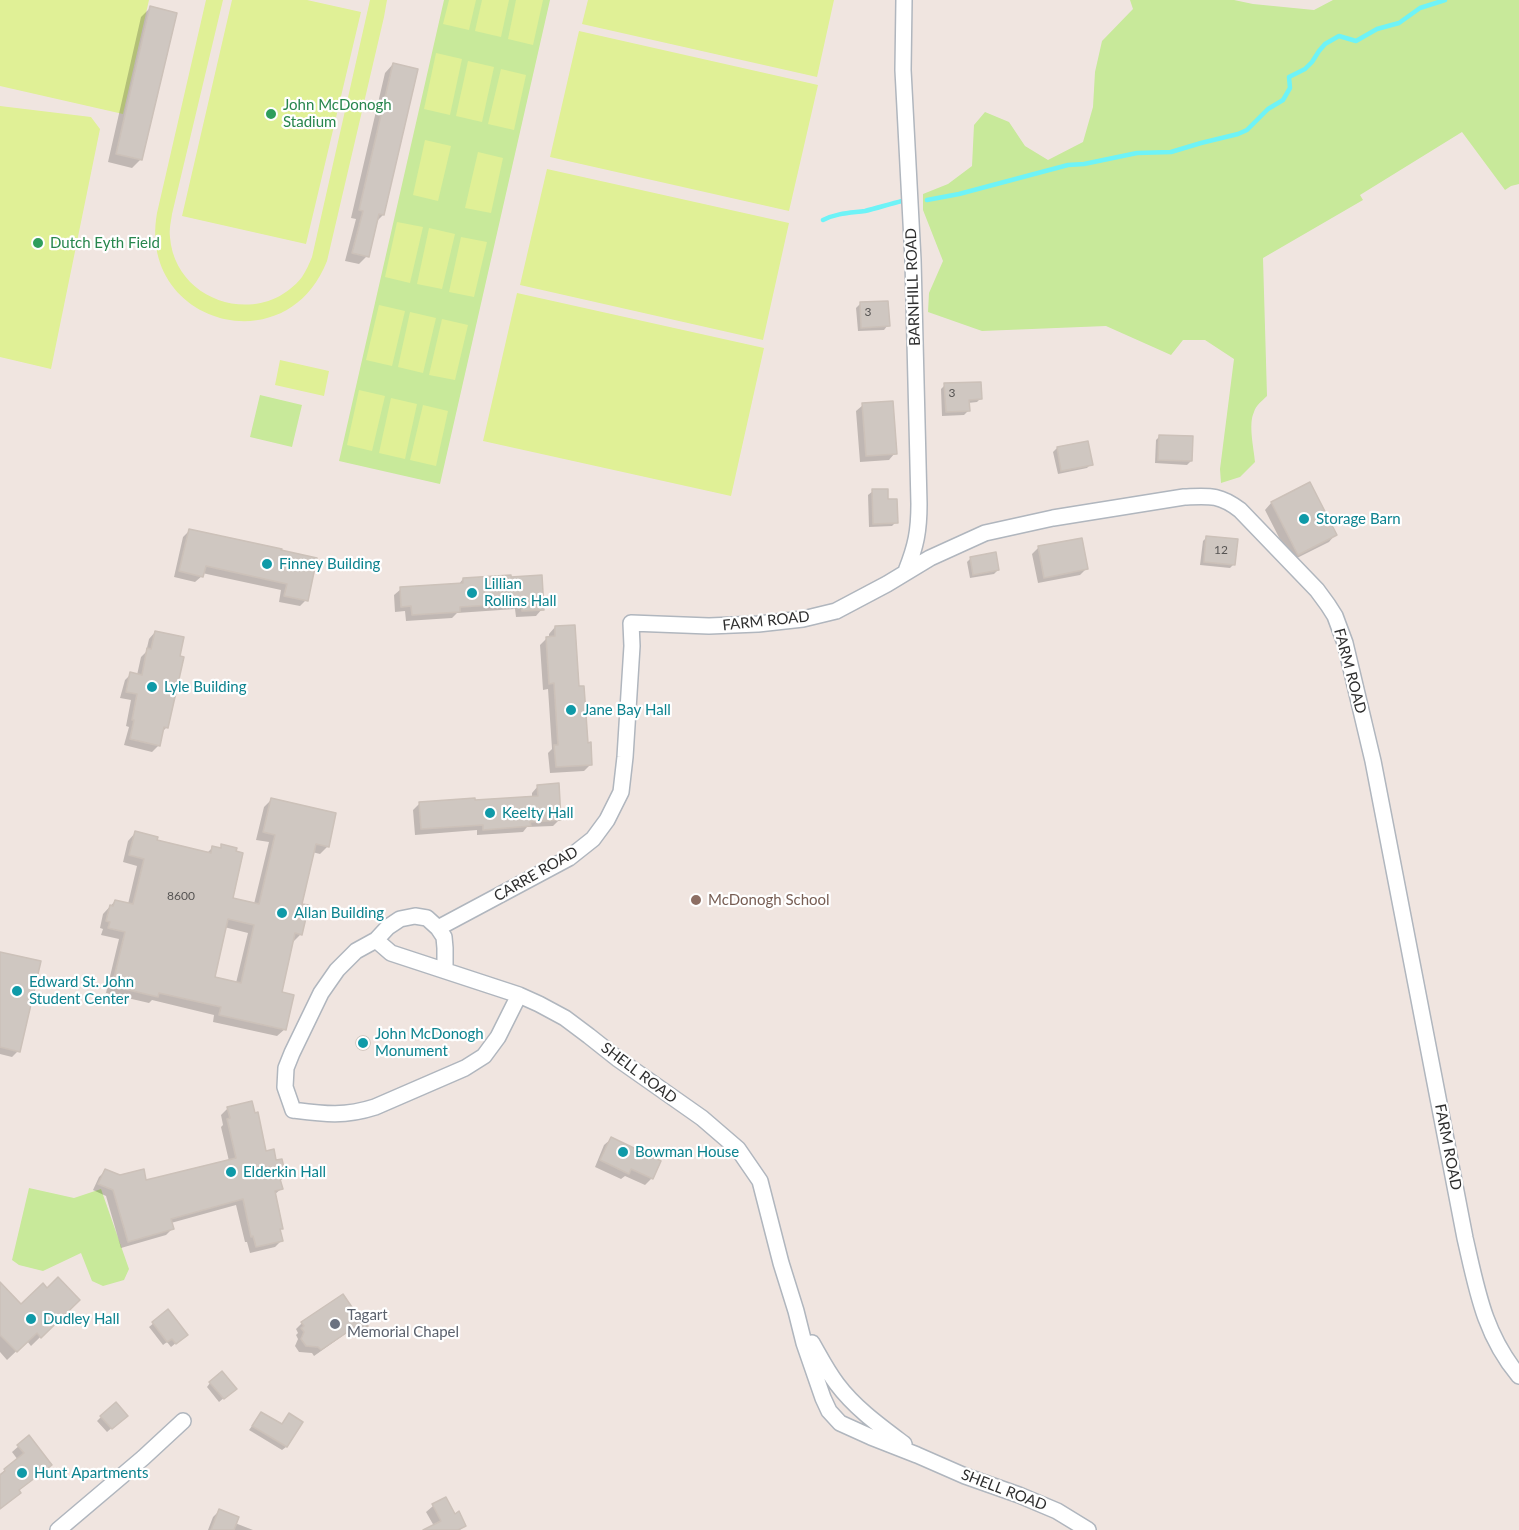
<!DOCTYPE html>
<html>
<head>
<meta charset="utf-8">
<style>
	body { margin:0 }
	canvas { display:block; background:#f0e5e0 }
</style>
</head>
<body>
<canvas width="1519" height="1530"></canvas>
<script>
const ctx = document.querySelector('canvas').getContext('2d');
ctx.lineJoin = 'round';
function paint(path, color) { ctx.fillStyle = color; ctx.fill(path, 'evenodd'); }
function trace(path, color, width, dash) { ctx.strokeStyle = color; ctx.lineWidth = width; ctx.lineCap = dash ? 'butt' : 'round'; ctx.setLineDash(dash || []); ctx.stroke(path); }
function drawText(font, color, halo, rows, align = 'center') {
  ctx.font = font + ' Lato,sans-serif'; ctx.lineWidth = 4.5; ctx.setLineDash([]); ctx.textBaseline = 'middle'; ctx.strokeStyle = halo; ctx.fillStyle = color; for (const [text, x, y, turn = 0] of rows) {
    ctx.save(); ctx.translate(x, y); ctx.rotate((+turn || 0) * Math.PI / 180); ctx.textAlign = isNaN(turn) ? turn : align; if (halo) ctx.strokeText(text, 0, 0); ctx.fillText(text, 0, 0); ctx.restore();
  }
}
paint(new Path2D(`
	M 444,0 L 550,0 L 440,484 L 339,461 Z
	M 1130,0 L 1234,0 L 1253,4 L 1314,10 L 1333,0 L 1519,0 L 1519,184 L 1511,186 L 1505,190 L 1462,132 L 1360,195 L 1363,200 L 1263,258 L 1267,396 C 1262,401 1256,405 1254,412 C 1248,424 1254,449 1255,462 L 1240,477 L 1221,483 L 1220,469 L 1234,359 L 1205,340 L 1183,340 L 1171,355 L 1106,326 L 982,331 L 928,312 L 929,293 L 943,261 L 923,210 L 923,194 L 948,184 L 972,166 L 974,125 L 985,112 L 1009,122 L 1025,146 L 1048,160 L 1083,142 L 1093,107 L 1095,72 L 1102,41 L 1133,9 Z
	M 260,395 L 302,405 L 292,447 L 250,437 Z
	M 29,1188 L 74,1198 L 101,1189 L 129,1269 L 124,1280 L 103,1286 L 92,1281 L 81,1253 L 43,1271 L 19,1265 L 12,1260 Z`), '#c8e99a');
paint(new Path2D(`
	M 0,0 L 149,0 L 123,114 L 0,86 Z
	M 206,0 L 223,0 L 172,214 C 171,222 169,229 170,237 C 175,303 261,329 302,277 C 306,271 309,264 312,257 L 370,0 L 387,0 L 384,17 L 327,261 C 286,366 137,323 157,213 Z
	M 232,0 L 307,0 L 361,12 L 306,244 L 182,216 Z
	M 449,0 L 476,0 L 469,30 L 443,24 Z
	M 482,0 L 509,0 L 501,37 L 475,31 Z
	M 516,0 L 543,0 L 533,45 L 508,39 Z
	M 588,0 L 834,0 L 817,77 L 582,24 Z
	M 579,31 L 818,85 L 789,211 L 550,157 Z
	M 436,53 L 462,59 L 450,115 L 424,109 Z
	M 468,61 L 494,67 L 482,122 L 456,116 Z
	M 501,69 L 526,75 L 514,130 L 488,124 Z
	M 0,106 L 91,117 L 100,129 L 51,369 L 0,357 Z
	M 425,140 L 451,146 L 438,201 L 413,195 Z
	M 478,152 L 503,158 L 491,213 L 465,208 Z
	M 547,169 L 789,223 L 763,340 L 520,285 Z
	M 397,222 L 423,227 L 410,283 L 385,277 Z
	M 429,228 L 455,234 L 442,289 L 417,284 Z
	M 461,237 L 487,242 L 474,297 L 449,292 Z
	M 517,293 L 764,348 L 731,496 L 483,441 Z
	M 379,305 L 405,311 L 392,366 L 366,360 Z
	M 410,312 L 436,318 L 423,373 L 398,367 Z
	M 442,319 L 468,325 L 455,380 L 429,375 Z
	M 280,360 L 329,371 L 324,396 L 275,385 Z
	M 359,390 L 385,396 L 372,451 L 347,445 Z
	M 391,398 L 417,404 L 405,459 L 379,453 Z
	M 423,405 L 448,411 L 436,466 L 410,460 Z`), '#e0f096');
paint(new Path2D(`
	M 150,8 L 141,159 L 132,168 L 108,162 L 141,17 Z
	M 393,64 L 383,215 L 376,222 L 367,256 L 359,264 L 345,261 L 356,219 L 351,218 L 385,73 Z
	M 860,304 L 888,325 L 884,330 L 858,331 L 856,308 Z
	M 945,385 L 981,398 L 977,402 L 968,403 L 968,411 L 964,415 L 942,416 L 941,389 Z
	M 863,405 L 895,453 L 889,460 L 860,462 L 856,411 Z
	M 1160,436 L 1191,461 L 1187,465 L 1155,463 L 1156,440 Z
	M 1057,448 L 1091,464 L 1087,468 L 1058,474 L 1053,452 Z
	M 1309,484 L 1335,535 L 1329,542 L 1291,561 L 1265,510 L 1271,503 Z
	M 873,491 L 896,522 L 892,526 L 869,527 L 868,495 Z
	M 189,531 L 280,550 L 306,600 L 300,606 L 279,602 L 281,590 L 202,573 L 202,576 L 195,582 L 174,577 L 183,537 Z
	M 1207,537 L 1234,564 L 1230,568 L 1200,565 L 1203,541 Z
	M 1038,548 L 1086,569 L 1080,575 L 1038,583 L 1032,554 Z
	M 971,558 L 998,570 L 994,574 L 970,578 L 967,562 Z
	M 463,579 L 542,609 L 536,616 L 516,617 L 515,609 L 457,613 L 452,618 L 406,621 L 405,611 L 395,612 L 394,595 L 401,589 L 458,585 Z
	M 555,627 L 578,688 L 591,764 L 584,771 L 550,773 L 548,753 L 552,749 L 548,689 L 543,690 L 540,645 L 546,639 L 549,638 L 549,634 Z
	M 155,632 L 167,727 L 162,732 L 159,745 L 152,752 L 124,745 L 129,727 L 126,726 L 131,700 L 120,698 L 125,680 L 131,674 L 137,675 L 141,657 L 146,652 L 149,639 Z
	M 538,786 L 560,819 L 553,826 L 527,827 L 523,832 L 477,835 L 477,830 L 415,835 L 413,810 L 420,803 L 532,798 L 532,793 Z
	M 271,800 L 327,847 L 320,854 L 312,852 L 300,905 L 301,934 L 293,942 L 292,941 L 280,993 L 285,1029 L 277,1036 L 213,1022 L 214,1015 L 152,1000 L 149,1003 L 106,993 L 119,939 L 101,935 L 103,929 L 100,928 L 103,914 L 115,901 L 128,904 L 137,866 L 123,862 L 128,841 L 135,833 L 156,842 L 207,853 L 213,847 L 219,849 L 222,846 L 231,899 L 254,904 L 269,842 L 256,840 L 264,807 ZM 224,927 L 248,933 L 236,983 L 213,978 Z
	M 0,952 L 7,955 L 18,1051 L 12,1057 L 0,1054 Z
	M356 1044a6 6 0 1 1 12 0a6 6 0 1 1-12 0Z
	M 228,1108 L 265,1153 L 275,1162 L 284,1177 L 279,1182 L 281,1189 L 274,1195 L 281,1228 L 279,1231 L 281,1241 L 275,1247 L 250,1253 L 247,1242 L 245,1242 L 236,1205 L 171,1223 L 172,1229 L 166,1235 L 121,1248 L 106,1196 L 93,1190 L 99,1177 L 106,1170 L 120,1177 L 145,1181 L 229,1161 L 221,1127 L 223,1125 L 221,1115 Z
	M 611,1139 L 659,1161 L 651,1179 L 645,1185 L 625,1176 L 621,1179 L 595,1167 L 604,1145 Z
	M 0,1285 L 21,1306 L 47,1290 L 78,1300 L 31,1346 L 27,1341 L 7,1360 L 0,1352 Z
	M 168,1311 L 182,1338 L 171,1347 L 167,1342 L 163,1345 L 149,1327 Z
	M 358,1318 L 366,1325 L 360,1332 L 351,1337 L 348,1332 L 314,1356 L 312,1353 L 299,1352 L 295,1346 L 298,1339 L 296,1335 L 298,1333 L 296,1329 L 302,1323 Z
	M 210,1383 L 231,1392 L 219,1402 L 207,1387 Z
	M 289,1415 L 286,1447 L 282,1450 L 249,1430 L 258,1418 L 281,1425 Z
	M 101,1417 L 122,1419 L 107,1432 L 97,1421 Z
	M 29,1437 L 18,1490 L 0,1509 L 0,1474 L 18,1460 L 12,1452 Z
	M 445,1499 L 454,1516 L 464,1525 L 460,1530 L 426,1530 L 434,1526 L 426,1512 L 433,1506 Z
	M 219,1511 L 235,1523 L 253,1530 L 208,1530 L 213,1517 Z`), '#0003');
trace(new Path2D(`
	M 927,200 L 959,194 L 1068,165 L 1084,164 L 1137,153 L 1171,152 L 1201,143 L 1238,134 L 1247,130 L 1268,109 L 1283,100 L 1290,88 L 1289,77 L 1305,69 L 1312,62 L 1319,51 L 1325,44 L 1339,36 L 1356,41 L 1377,29 L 1399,23 L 1420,8 L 1445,0
	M 823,220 C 837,213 850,213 865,211 C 877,208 890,204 902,201`), '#6ef3f7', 4.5);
const building = new Path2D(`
	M 150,6 L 177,13 L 142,160 L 116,154 Z
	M 393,63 L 418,69 L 384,215 L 379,214 L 369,257 L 352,253 L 363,211 L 359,210 Z
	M 888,301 L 890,326 L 861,328 L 860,302 Z
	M 981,382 L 982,399 L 969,400 L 970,411 L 946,412 L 944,383 Z
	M 893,401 L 897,454 L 866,456 L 862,403 Z
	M 1159,435 L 1193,436 L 1192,461 L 1158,460 Z
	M 1088,441 L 1093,465 L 1061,471 L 1057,447 Z
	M 1310,482 L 1337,535 L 1298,555 L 1271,502 Z
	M 872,489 L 888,489 L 888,499 L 897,499 L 898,523 L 873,524 Z
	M 189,529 L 282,549 L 281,550 L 317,558 L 308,601 L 284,596 L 287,584 L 206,566 L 203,577 L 179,571 Z
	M 1206,536 L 1238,539 L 1235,565 L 1204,562 Z
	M 1082,538 L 1088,569 L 1044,578 L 1038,546 Z
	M 996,552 L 999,570 L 973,575 L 970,557 Z
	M 511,575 L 511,577 L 542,575 L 544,610 L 522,611 L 521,603 L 460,607 L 460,612 L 412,615 L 411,606 L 401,607 L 400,587 L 463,583 L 463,578 Z
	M 575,625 L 579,686 L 584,686 L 588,743 L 591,742 L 592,765 L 556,767 L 554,745 L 558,745 L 554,683 L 549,684 L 546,637 L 555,636 L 555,626 Z
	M 155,631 L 184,637 L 180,656 L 184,657 L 168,728 L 164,727 L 160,746 L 130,739 L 134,720 L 132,720 L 137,694 L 126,692 L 130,672 L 142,675 L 147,648 L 151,649 Z
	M 559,783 L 561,820 L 530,822 L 531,826 L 483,830 L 483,825 L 421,829 L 419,802 L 475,798 L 475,800 L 538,796 L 537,785 Z
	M 271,798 L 336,813 L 329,847 L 316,844 L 302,904 L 309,905 L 302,935 L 295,933 L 282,992 L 294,995 L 286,1030 L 219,1015 L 221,1007 L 159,993 L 158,997 L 112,986 L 125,932 L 108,928 L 110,922 L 106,921 L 110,905 L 113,906 L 115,900 L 133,904 L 144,859 L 129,855 L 135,831 L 158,837 L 157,840 L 211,853 L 212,846 L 221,848 L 221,844 L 237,848 L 236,851 L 243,853 L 233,898 L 259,904 L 275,835 L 263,832 ZM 228,919 L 254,925 L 241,983 L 215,977 Z
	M 0,952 L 41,961 L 20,1052 L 0,1047 Z
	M356 1043a7 7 0 1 1 14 0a7 7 0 1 1-14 0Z
	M 252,1101 L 255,1113 L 258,1112 L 266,1151 L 274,1149 L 276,1160 L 282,1159 L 286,1177 L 280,1179 L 283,1189 L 275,1191 L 283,1229 L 280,1229 L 283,1241 L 256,1247 L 253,1236 L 251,1237 L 243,1199 L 171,1219 L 174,1229 L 128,1242 L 113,1190 L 98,1184 L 105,1169 L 120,1175 L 144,1169 L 146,1180 L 236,1158 L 227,1119 L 230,1118 L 227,1107 Z
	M 611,1137 L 661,1161 L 653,1179 L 631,1169 L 629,1174 L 600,1160 Z
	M 58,1277 L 80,1300 L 41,1338 L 37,1333 L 17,1352 L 0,1335 L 0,1282 L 21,1304 L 43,1283 L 47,1288 Z
	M 343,1294 L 358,1316 L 361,1315 L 368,1326 L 358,1332 L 355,1327 L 321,1350 L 318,1347 L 306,1346 L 301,1339 L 304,1332 L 301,1328 L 304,1326 L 301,1322 Z
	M 168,1309 L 188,1335 L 176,1344 L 172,1339 L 167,1342 L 152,1322 Z
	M 222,1371 L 237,1389 L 224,1399 L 209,1382 Z
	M 116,1402 L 128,1416 L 112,1429 L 100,1416 Z
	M 261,1412 L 282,1424 L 289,1413 L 303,1422 L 287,1447 L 252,1426 Z
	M 29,1435 L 52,1465 L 19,1490 L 21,1493 L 0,1509 L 0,1475 L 5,1471 L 4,1469 L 24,1453 L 17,1445 Z
	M 446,1497 L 455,1514 L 459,1511 L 466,1526 L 458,1530 L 423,1530 L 441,1521 L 432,1504 Z
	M 219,1509 L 239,1517 L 234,1530 L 211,1530 Z`);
paint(building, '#cfc7c1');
trace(building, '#ccc1b9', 1.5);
const minor = new Path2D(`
	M 904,0 L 903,70 L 913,260 L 919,504 C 919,531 916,546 906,571
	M 438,928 L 569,858 L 593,839 L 607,820 L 621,792 L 625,757 L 632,646 L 631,623 L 709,626 L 758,624 L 803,619 L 836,611 L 887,584 L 930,558 L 985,533 L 1053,518 L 1184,497 C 1209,496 1219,494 1240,510 L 1317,590 L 1328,605 L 1335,616 L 1345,643 L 1373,761 L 1465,1238 C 1477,1290 1484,1334 1519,1376
	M 376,940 L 391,953 L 519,995 L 539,1004 L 565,1018 L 589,1036 L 618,1059 L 702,1118 L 738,1149 L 760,1181 L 781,1263 L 796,1311 L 804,1343 L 823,1398 L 829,1411 L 840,1423 L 871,1437 L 917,1455 L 965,1476 L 1019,1495 L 1057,1511 L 1088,1530
	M 445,970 L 445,948 L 444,937 L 438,928 L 427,918 L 415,916 L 400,919 L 388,927 L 376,940 L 356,951 L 337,970 L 321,993 L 292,1053 L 286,1068 L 285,1087 L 293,1110 C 324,1114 344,1117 375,1107 L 465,1068 L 484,1056 L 498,1037 L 519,995
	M 812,1343 C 820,1357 827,1371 837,1384 C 855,1408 880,1426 904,1444
	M 58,1530 L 143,1458 L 183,1421`);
trace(minor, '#b0b6be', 18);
trace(minor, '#fff', 15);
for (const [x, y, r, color] of [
	[271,114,6,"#2e9e5b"],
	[38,243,6,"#2e9e5b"],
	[1304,519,6,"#0f9aa8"],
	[267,564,6,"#0f9aa8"],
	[472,593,6,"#0f9aa8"],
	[152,687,6,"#0f9aa8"],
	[571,710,6,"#0f9aa8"],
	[490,813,6,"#0f9aa8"],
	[696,900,6,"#8d6e63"],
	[282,913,6,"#0f9aa8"],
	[17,991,6,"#0f9aa8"],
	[363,1043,6,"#0f9aa8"],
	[623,1152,6,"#0f9aa8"],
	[231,1172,6,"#0f9aa8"],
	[31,1319,6,"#0f9aa8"],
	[335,1324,6,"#6b7280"],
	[22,1473,6,"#0f9aa8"]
]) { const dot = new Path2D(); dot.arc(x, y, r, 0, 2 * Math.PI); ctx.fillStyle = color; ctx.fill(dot); trace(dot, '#fff', 2); }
drawText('12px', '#565453', null, [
	["3",868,312],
	["3",952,393],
	["12",1221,550],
	["8600",181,896]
]);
drawText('15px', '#27864d', '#fff', [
	["John McDonogh",283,105],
	["Stadium",283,122],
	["Dutch Eyth Field",50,243]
], 'left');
drawText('15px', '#2e2e2e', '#fff', [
	["BARNHILL ROAD",913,287,-92],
	["FARM ROAD",766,621,-6],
	["FARM ROAD",1350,671,75],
	["CARRE ROAD",536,874,-30],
	["SHELL ROAD",639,1073,37],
	["FARM ROAD",1448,1147,79],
	["SHELL ROAD",1004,1490,21]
]);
drawText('15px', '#0d838f', '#fff', [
	["Storage Barn",1316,519],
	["Finney Building",279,564],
	["Lillian",484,584],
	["Rollins Hall",484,601],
	["Lyle Building",164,687],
	["Jane Bay Hall",583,710],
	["Keelty Hall",502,813],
	["Allan Building",294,913],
	["Edward St. John",29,982],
	["Student Center",29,999],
	["John McDonogh",375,1034],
	["Monument",375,1051],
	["Bowman House",635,1152],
	["Elderkin Hall",243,1172],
	["Dudley Hall",43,1319],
	["Hunt Apartments",34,1473]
], 'left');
drawText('15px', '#785e54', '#fff', [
	["McDonogh School",708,900]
], 'left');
drawText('15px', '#5b616d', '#fff', [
	["Tagart",347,1315],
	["Memorial Chapel",347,1332]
], 'left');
</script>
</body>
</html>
